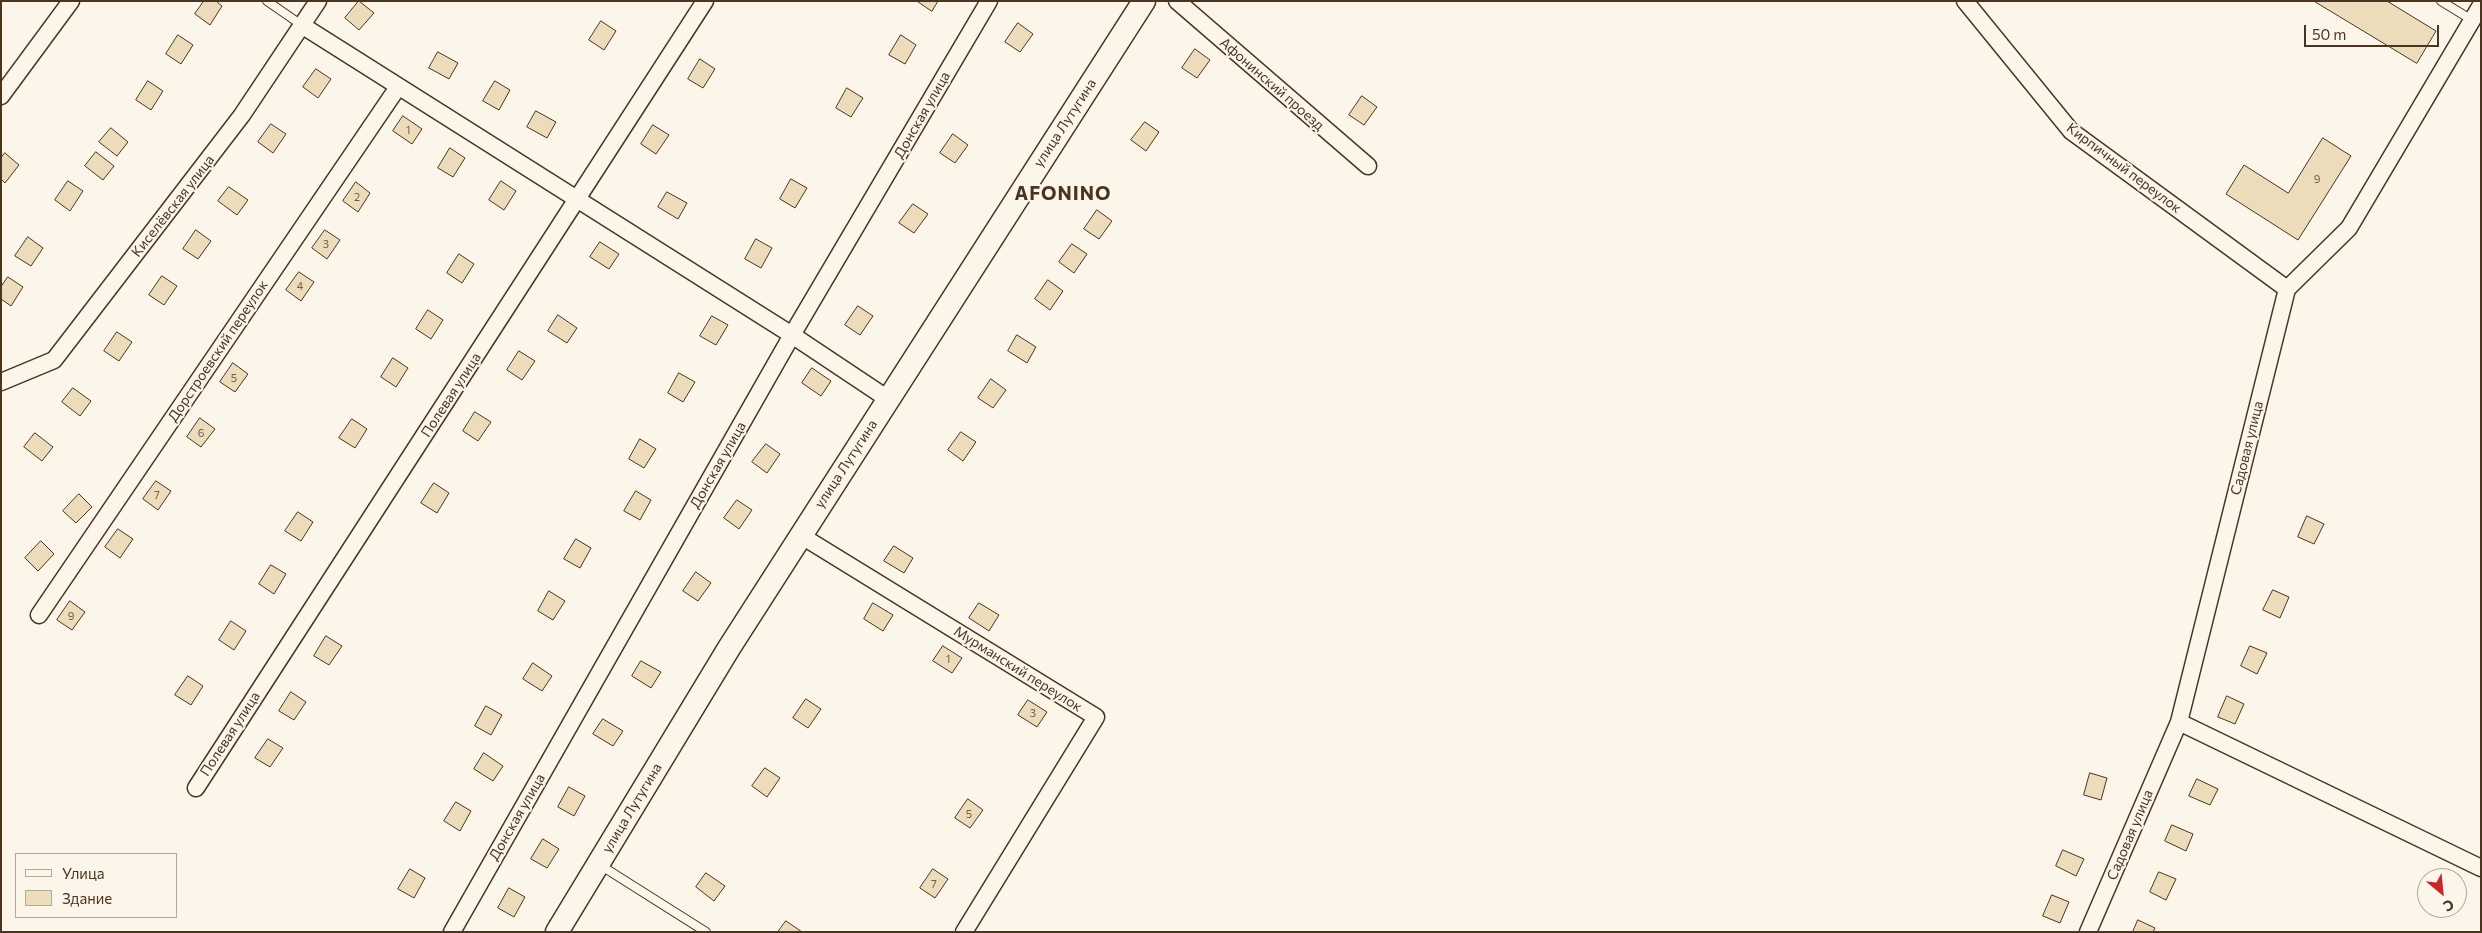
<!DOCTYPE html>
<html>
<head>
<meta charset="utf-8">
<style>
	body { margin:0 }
	#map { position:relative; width:2482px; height:933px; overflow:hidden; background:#fbf6e9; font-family:Commissioner,sans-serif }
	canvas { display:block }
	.frame { position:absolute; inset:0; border:2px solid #4a3520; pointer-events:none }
	.legend { position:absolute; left:15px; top:853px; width:162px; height:65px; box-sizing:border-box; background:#fbf6e9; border:1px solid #b4a999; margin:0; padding:6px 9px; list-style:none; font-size:15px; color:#4a3520 }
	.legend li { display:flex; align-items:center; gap:10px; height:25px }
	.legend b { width:25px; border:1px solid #b4a999 }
	.north { position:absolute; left:2417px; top:868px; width:50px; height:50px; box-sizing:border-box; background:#fbf6e9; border:1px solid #b4a999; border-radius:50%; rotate:152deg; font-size:14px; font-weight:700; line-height:20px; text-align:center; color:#4a3520 }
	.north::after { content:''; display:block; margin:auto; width:18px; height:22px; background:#c62828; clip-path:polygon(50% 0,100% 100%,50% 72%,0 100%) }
	.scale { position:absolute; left:2304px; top:25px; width:135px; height:22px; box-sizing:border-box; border:2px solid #4a3520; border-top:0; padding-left:6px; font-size:15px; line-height:18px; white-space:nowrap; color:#4a3520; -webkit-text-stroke:4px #fbf6e9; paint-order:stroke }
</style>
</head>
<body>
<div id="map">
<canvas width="2482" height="933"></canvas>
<div class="frame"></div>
<ul class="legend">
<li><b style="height:6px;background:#fbf6e9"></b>Улица</li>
<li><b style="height:14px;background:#ecdcbc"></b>Здание</li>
</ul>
<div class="north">С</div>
<div class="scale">50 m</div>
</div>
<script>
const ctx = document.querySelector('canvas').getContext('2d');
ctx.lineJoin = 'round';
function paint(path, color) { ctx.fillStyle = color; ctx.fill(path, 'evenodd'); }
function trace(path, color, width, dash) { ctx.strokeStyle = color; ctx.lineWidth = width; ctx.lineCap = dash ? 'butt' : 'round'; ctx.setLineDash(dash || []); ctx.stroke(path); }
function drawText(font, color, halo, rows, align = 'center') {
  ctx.font = font + ' Commissioner,sans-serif'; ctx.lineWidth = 4; ctx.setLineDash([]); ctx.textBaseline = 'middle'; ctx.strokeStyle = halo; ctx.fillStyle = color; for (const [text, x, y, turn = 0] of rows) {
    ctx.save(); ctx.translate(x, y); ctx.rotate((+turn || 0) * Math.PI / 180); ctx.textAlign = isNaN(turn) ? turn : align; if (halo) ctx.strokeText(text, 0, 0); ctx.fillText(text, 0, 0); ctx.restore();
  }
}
const building = new Path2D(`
	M 204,1 L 216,1 L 222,6 L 210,25 L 195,14 Z
	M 359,1 L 374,13 L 359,30 L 345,18 Z
	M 917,1 L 938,1 L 932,11 Z
	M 2314,1 L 2387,1 L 2436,31 L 2417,63 Z
	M 601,21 L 616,31 L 604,50 L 589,40 Z
	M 1018,23 L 1033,34 L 1020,52 L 1005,42 Z
	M 178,35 L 193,45 L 181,64 L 166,54 Z
	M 901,35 L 916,45 L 905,64 L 889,55 Z
	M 1195,49 L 1210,60 L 1197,78 L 1182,68 Z
	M 438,52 L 458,63 L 449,79 L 429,68 Z
	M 700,59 L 715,69 L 703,88 L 688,79 Z
	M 316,69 L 331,79 L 318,98 L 303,87 Z
	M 148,81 L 163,91 L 151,110 L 136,100 Z
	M 495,81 L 510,90 L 499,110 L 483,101 Z
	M 847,88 L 863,98 L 851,117 L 836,108 Z
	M 1362,96 L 1377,107 L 1364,125 L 1349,115 Z
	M 536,111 L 556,122 L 547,138 L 527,127 Z
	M 403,116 L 422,129 L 412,144 L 393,131 Z
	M 1145,122 L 1159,132 L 1146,151 L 1131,140 Z
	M 271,124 L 286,134 L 273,153 L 258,142 Z
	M 653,125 L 669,135 L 656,154 L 641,144 Z
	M 111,128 L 128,142 L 117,156 L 99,142 Z
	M 953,134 L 968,145 L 955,163 L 940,153 Z
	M 2323,138 L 2351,156 L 2298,240 L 2226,194 L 2244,165 L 2288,193 Z
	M 450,148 L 465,158 L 453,177 L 438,168 Z
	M 96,152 L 114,166 L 103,180 L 85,166 Z
	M 5,153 L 19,165 L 5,183 L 1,179 L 1,158 Z
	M 791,179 L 807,188 L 795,208 L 780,199 Z
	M 68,181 L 83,191 L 70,211 L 55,200 Z
	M 501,181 L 516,191 L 504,210 L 489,200 Z
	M 356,182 L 370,193 L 358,212 L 343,201 Z
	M 229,187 L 248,200 L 237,215 L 218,201 Z
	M 667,192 L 687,203 L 678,219 L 658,207 Z
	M 913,204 L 928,214 L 914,233 L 899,223 Z
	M 1097,210 L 1112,221 L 1099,239 L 1084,229 Z
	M 196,230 L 211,241 L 198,259 L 183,249 Z
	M 325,230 L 340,240 L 327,259 L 312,248 Z
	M 28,237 L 43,248 L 31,266 L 15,256 Z
	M 756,239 L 772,248 L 761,268 L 745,259 Z
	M 600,242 L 619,254 L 609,269 L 590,257 Z
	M 1072,244 L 1087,254 L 1074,273 L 1059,262 Z
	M 459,254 L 474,264 L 462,283 L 447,273 Z
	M 299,272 L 314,282 L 301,301 L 286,290 Z
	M 162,276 L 177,286 L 164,305 L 149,295 Z
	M 8,277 L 23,287 L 11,306 L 1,299 L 1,287 Z
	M 1048,280 L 1063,291 L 1050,310 L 1035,299 Z
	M 858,306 L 873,316 L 860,335 L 845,325 Z
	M 428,310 L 443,320 L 431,339 L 416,329 Z
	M 558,315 L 577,328 L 567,343 L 548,331 Z
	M 712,316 L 728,325 L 716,345 L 700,336 Z
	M 117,332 L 132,342 L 119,361 L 104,351 Z
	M 1017,335 L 1036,347 L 1027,363 L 1008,351 Z
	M 519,351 L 535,361 L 522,380 L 507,370 Z
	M 393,358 L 408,368 L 396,387 L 381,377 Z
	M 233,363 L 248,374 L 235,392 L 220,382 Z
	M 812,368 L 831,381 L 821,396 L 802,383 Z
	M 679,373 L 695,382 L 683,402 L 668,393 Z
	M 991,379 L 1006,390 L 993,408 L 978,398 Z
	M 73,388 L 91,401 L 80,416 L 62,402 Z
	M 475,412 L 491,422 L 478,441 L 463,431 Z
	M 200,418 L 215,429 L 201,447 L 187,437 Z
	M 352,419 L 367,429 L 355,448 L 339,438 Z
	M 961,432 L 976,442 L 963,461 L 948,450 Z
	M 35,433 L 53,447 L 42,461 L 24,447 Z
	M 640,439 L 656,449 L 644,468 L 629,459 Z
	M 766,444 L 780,454 L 767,473 L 752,462 Z
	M 156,481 L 171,491 L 158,510 L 143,499 Z
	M 434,483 L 449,493 L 437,513 L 421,503 Z
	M 636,491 L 651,500 L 640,520 L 624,511 Z
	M 79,494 L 92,507 L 76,523 L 63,511 Z
	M 737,500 L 752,510 L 739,529 L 724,518 Z
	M 298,512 L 313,522 L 301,541 L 285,531 Z
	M 2307,516 L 2324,524 L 2314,544 L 2298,537 Z
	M 118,529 L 133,539 L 120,558 L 105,547 Z
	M 576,539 L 591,548 L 580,568 L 564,559 Z
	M 41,541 L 54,554 L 38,571 L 25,558 Z
	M 894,546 L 913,558 L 904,573 L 884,561 Z
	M 271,565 L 286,574 L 274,594 L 259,584 Z
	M 696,572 L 711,583 L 698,601 L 683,591 Z
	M 2273,590 L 2289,597 L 2280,618 L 2263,610 Z
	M 549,591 L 565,601 L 553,620 L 538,611 Z
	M 70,601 L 85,612 L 72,630 L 57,620 Z
	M 873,603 L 893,615 L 883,631 L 864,619 Z
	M 979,603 L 999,615 L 989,631 L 969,618 Z
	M 231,621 L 246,631 L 234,650 L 219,640 Z
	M 326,636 L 342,646 L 329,665 L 314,656 Z
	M 943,646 L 962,658 L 952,673 L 933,661 Z
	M 2250,646 L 2267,653 L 2257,674 L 2241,666 Z
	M 641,661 L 661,672 L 651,688 L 632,676 Z
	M 533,663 L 552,676 L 542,691 L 523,679 Z
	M 188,676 L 203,686 L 191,705 L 175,695 Z
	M 291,692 L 306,702 L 294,720 L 279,711 Z
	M 2227,696 L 2244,704 L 2235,724 L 2218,717 Z
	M 806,699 L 821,709 L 808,728 L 793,718 Z
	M 1028,700 L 1047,712 L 1037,727 L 1018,715 Z
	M 486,706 L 502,715 L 491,735 L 475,726 Z
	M 603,719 L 623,731 L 613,746 L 593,734 Z
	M 268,739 L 283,748 L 270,767 L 255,758 Z
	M 484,753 L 503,766 L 493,781 L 474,769 Z
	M 765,768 L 780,778 L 767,797 L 752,786 Z
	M 2090,773 L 2107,778 L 2101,800 L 2084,795 Z
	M 2197,779 L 2218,789 L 2210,805 L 2189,796 Z
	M 569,787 L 585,796 L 574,816 L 558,807 Z
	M 968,799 L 983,810 L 970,828 L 955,818 Z
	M 456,802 L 471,811 L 460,831 L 444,821 Z
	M 2172,825 L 2193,834 L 2186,851 L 2165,841 Z
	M 543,839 L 559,849 L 547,868 L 531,859 Z
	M 2063,850 L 2084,859 L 2076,876 L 2056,866 Z
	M 410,869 L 425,878 L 414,898 L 398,889 Z
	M 933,869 L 948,879 L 935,898 L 920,888 Z
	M 2159,872 L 2176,879 L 2166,900 L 2150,892 Z
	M 706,873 L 725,886 L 714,901 L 696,887 Z
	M 509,888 L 525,897 L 514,917 L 498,908 Z
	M 2052,895 L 2069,902 L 2060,923 L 2043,916 Z
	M 2138,920 L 2155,928 L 2153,932 L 2133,932 Z
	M 786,921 L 802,932 L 778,932 Z`);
paint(building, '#ecdcbc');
trace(building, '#4a3520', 1);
const lane = new Path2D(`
	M 267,1 L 303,26
	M 2441,1 L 2472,20
	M 600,865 L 706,932`);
const street = new Path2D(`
	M 1177,1 L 1368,166
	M 1965,1 L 2071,131 L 2287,289
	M 303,26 L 792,335 L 888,399
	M 1,96 L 71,1
	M 1,382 L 54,360 L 242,115 L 318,1
	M 800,535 L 1096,717 L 964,932
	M 39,615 L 398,87
	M 2179,722 L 2481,868
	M 196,788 L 705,1
	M 452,932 L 792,335 L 989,1
	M 2088,932 L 2179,722 L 2287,289 L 2349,228 L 2481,5`);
const secondary = new Path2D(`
	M 557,932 L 729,648 L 1144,1`);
trace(lane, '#4a3520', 10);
trace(street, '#4a3520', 19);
trace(secondary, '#4a3520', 25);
trace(lane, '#fbf6e9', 8);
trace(street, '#fbf6e9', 16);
trace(secondary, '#fbf6e9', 22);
drawText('11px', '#725f47', null, [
	["1",408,130],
	["9",2317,179],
	["2",357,197],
	["3",326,244],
	["4",300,286],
	["5",234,378],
	["6",201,433],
	["7",157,495],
	["9",71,616],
	["1",948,659],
	["3",1033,713],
	["5",969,814],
	["7",934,884]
]);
drawText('14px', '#4a3520', '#fbf6e9', [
	["Афонинский проезд",1272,84,41],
	["Донская улица",922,115,-60],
	["улица Лутугина",1065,123,-57],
	["Кирпичный переулок",2124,168,37],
	["Киселёвская улица",173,206,-52],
	["Дорстроевский переулок",218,351,-56],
	["Полевая улица",451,395,-57],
	["Садовая улица",2247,448,-76],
	["улица Лутугина",846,464,-57],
	["Донская улица",718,465,-60],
	["Мурманский переулок",1018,669,32],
	["Полевая улица",230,734,-57],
	["улица Лутугина",632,808,-59],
	["Донская улица",517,817,-60],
	["Садовая улица",2130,835,-67]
]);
ctx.letterSpacing = '1px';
drawText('bold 19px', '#4a3520', '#fbf6e9', [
	["AFONINO",1063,194]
]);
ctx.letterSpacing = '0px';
</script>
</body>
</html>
